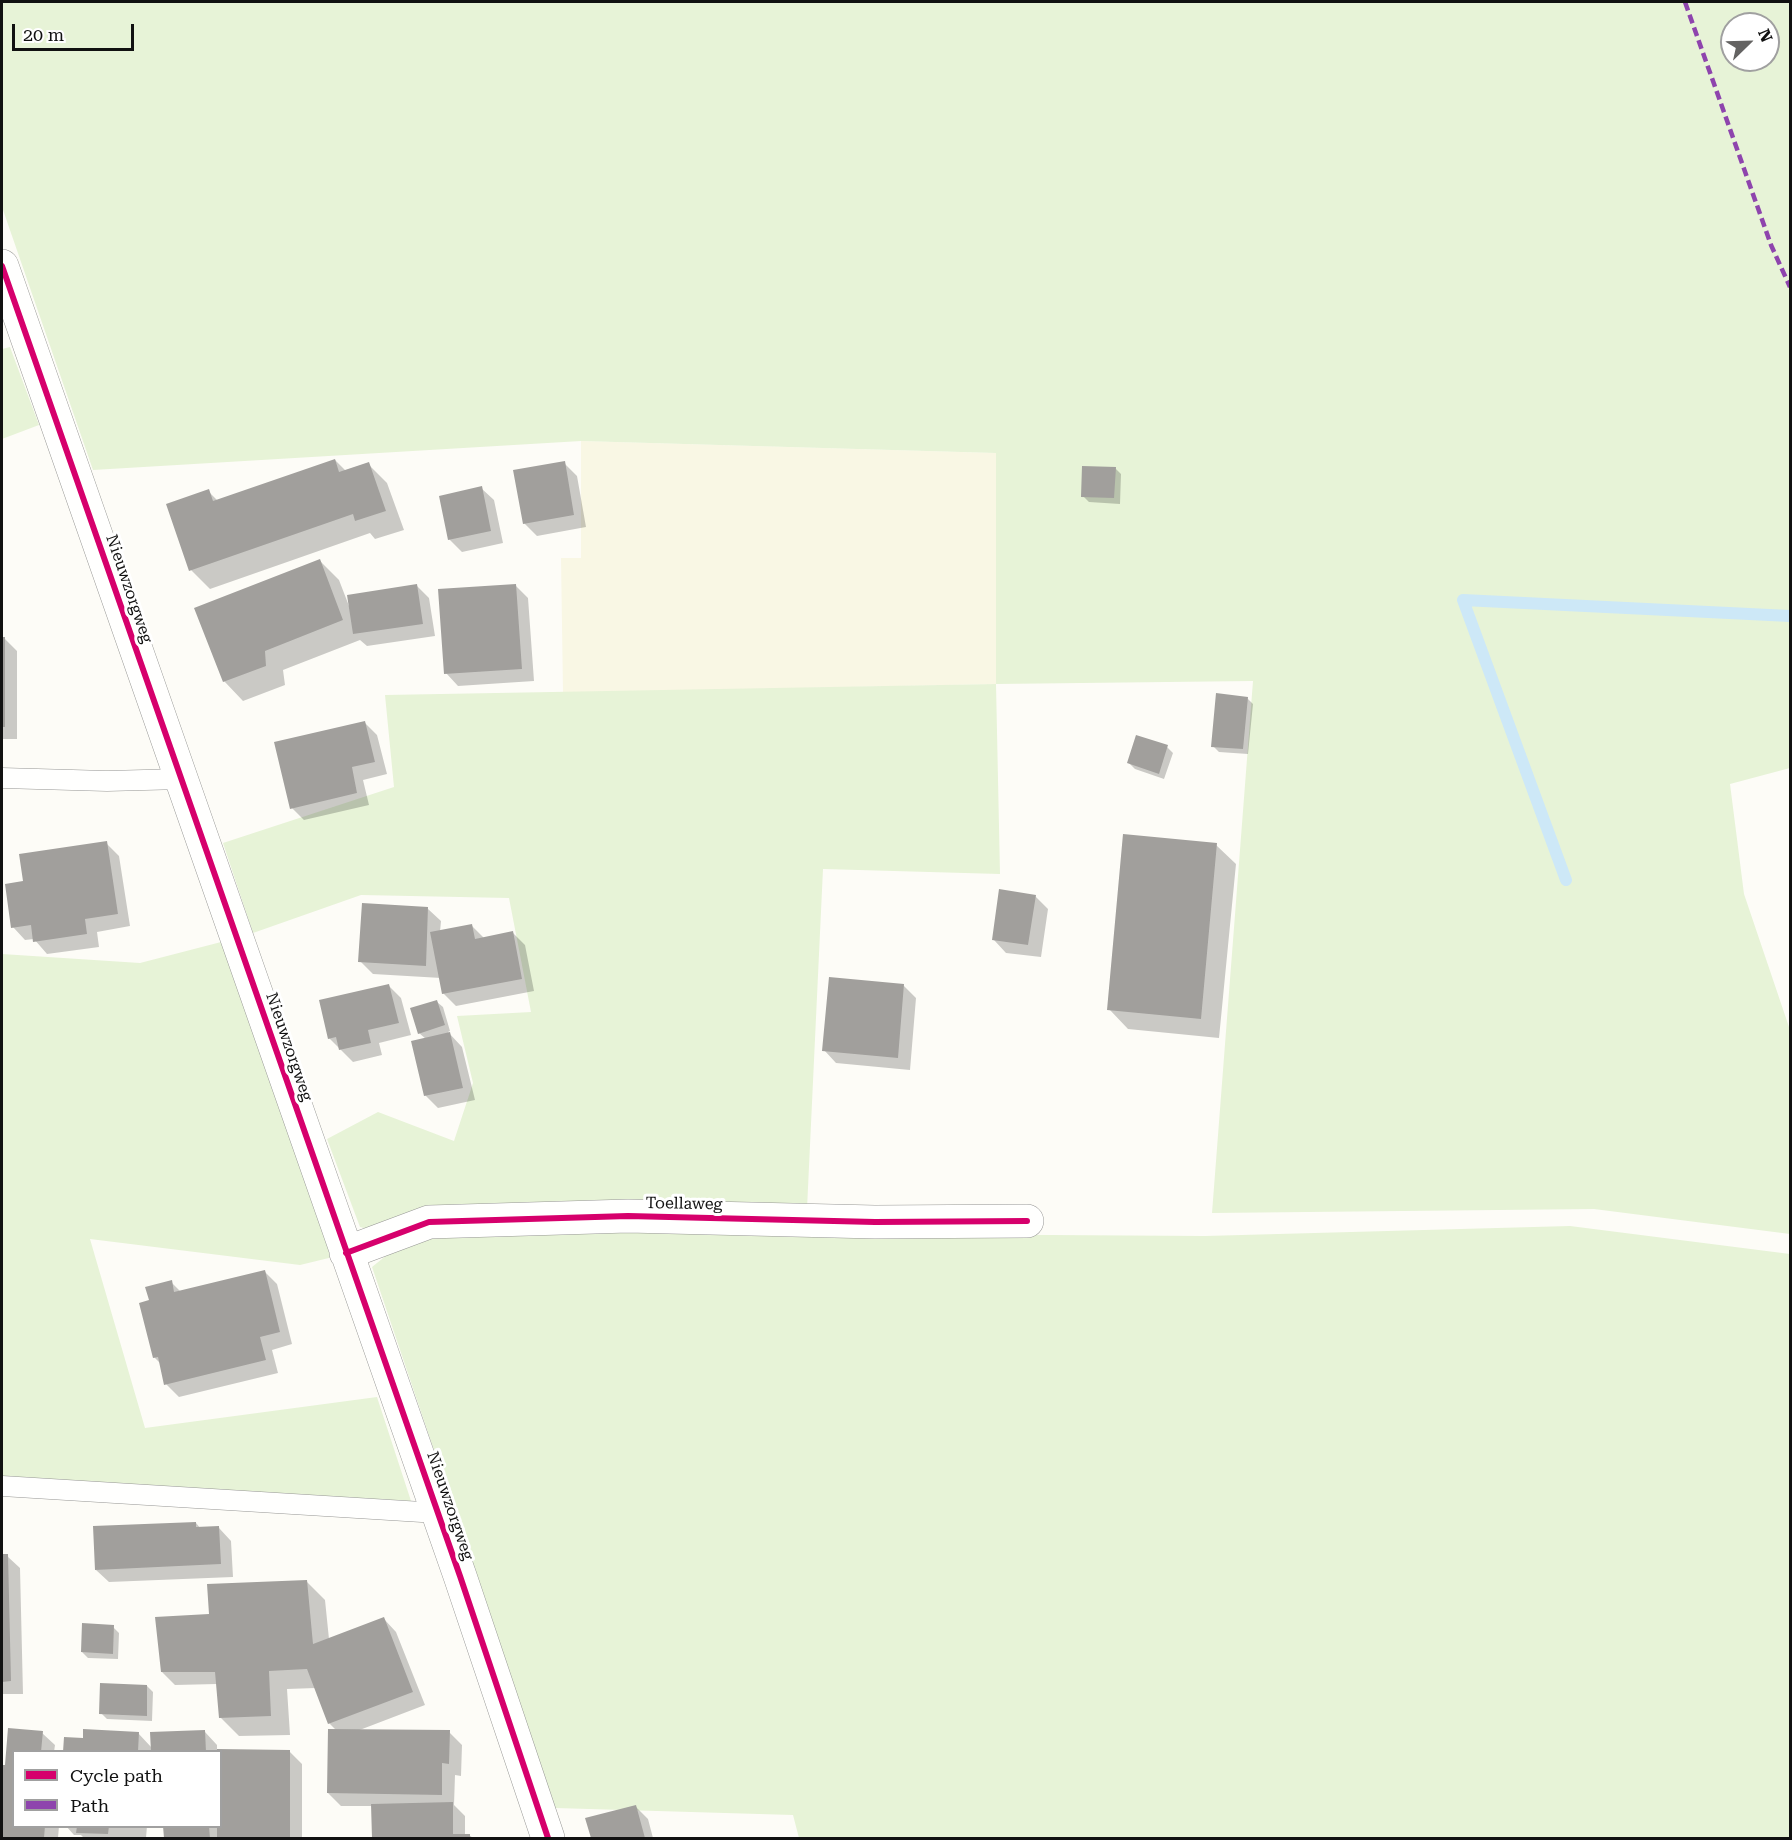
<!DOCTYPE html>
<html>
<head>
<meta charset="utf-8">
<style>
	body { margin:0 }
	#map { position:relative; width:1792px; height:1840px; overflow:hidden; background:#fdfcf7; font-family:"Roboto Serif",serif }
	canvas { display:block }
	.frame { position:absolute; inset:0; border:3px solid #111; pointer-events:none }
	.legend { position:absolute; left:12px; top:1750px; width:210px; height:78px; box-sizing:border-box; background:#fff; border:2px solid #a0a0a0; margin:0; padding:8px 10px; list-style:none; font-size:18px; color:#111 }
	.legend li { display:flex; align-items:center; gap:12px; height:30px }
	.legend b { width:30px; border:2px solid #a0a0a0 }
	.north { position:absolute; left:1720px; top:12px; width:60px; height:60px; box-sizing:border-box; background:#fff; border:2px solid #a0a0a0; border-radius:50%; rotate:67deg; font-size:16px; font-weight:700; line-height:24px; text-align:center; color:#111 }
	.north::after { content:''; display:block; margin:auto; width:21px; height:27px; background:#646362; clip-path:polygon(50% 0,100% 100%,50% 72%,0 100%) }
	.scale { position:absolute; left:12px; top:24px; width:122px; height:27px; box-sizing:border-box; border:3px solid #111; border-top:0; padding-left:8px; font-size:18px; line-height:21px; white-space:nowrap; color:#111; -webkit-text-stroke:4px #fff; paint-order:stroke }
</style>
</head>
<body>
<div id="map">
<canvas width="1792" height="1840"></canvas>
<div class="frame"></div>
<ul class="legend">
<li><b style="height:8px;background:#d6006c"></b>Cycle path</li>
<li><b style="height:8px;background:#8e44ad"></b>Path</li>
</ul>
<div class="north">N</div>
<div class="scale">20 m</div>
</div>
<script>
const ctx = document.querySelector('canvas').getContext('2d');
ctx.lineJoin = 'round';
function paint(path, color) { ctx.fillStyle = color; ctx.fill(path, 'evenodd'); }
function trace(path, color, width, dash) { ctx.strokeStyle = color; ctx.lineWidth = width; ctx.lineCap = dash ? 'butt' : 'round'; ctx.setLineDash(dash || []); ctx.stroke(path); }
function drawText(font, color, halo, rows, align = 'center') {
  ctx.font = font + ' "Roboto Serif",serif'; ctx.lineWidth = 6; ctx.setLineDash([]); ctx.textBaseline = 'middle'; ctx.strokeStyle = halo; ctx.fillStyle = color; for (const [text, x, y, turn = 0] of rows) {
    ctx.save(); ctx.translate(x, y); ctx.rotate((+turn || 0) * Math.PI / 180); ctx.textAlign = isNaN(turn) ? turn : align; if (halo) ctx.strokeText(text, 0, 0); ctx.fillText(text, 0, 0); ctx.restore();
  }
}
paint(new Path2D(`
	M 581,441 L 996,453 L 996,684 L 563,693 L 561,558 L 581,558 Z`), '#f9f7e4');
paint(new Path2D(`
	M 2,2 L 1790,2 L 1790,768 L 1730,784 L 1744,894 L 1790,1030 L 1790,1234 L 1594,1209 L 1212,1213 L 1253,681 L 996,684 L 1000,874 L 823,869 L 807,1209 L 368,1229 L 360,1227 L 327,1139 L 378,1112 L 454,1141 L 473,1083 L 457,1016 L 531,1012 L 509,898 L 361,895 L 253,933 L 223,843 L 394,787 L 385,695 L 996,684 L 996,453 L 581,441 L 93,470 L 2,207 ZM 1732,24 L 1768,24 L 1768,60 L 1732,60 Z
	M 10,347 L 39,425 L 2,439 L 2,349 Z
	M 225,941 L 333,1257 L 300,1265 L 90,1239 L 145,1428 L 377,1397 L 411,1501 L 2,1479 L 2,954 L 140,963 Z
	M 1570,1226 L 1790,1254 L 1790,1838 L 799,1838 L 793,1815 L 555,1808 L 372,1267 L 403,1242 L 433,1231 L 1205,1236 Z`), '#e7f3d7');
paint(new Path2D(`
	M 335,460 L 346,471 L 368,464 L 387,483 L 404,530 L 375,539 L 370,533 L 210,589 L 191,570 L 208,491 L 218,501 Z
	M 564,463 L 577,476 L 586,527 L 537,536 L 524,523 Z
	M 1115,468 L 1121,474 L 1120,504 L 1089,502 L 1083,496 Z
	M 481,488 L 494,500 L 503,543 L 462,552 L 449,539 Z
	M 320,561 L 339,580 L 349,606 L 416,585 L 429,598 L 435,636 L 367,646 L 360,640 L 283,670 L 285,685 L 243,701 L 224,681 Z
	M 516,586 L 528,598 L 534,681 L 458,686 L 446,673 Z
	M 2,639 L 5,639 L 17,651 L 17,739 L 2,739 Z
	M 1247,698 L 1253,704 L 1248,754 L 1219,752 L 1213,746 Z
	M 364,722 L 377,735 L 387,774 L 363,780 L 369,805 L 304,820 L 292,808 Z
	M 1167,747 L 1173,753 L 1164,779 L 1135,769 L 1129,763 Z
	M 106,843 L 119,856 L 130,926 L 97,932 L 99,947 L 47,954 L 34,939 L 25,940 L 13,927 L 25,882 Z
	M 1216,845 L 1236,864 L 1219,1038 L 1128,1029 L 1109,1009 Z
	M 1035,896 L 1048,909 L 1041,957 L 1006,953 L 994,940 Z
	M 428,909 L 441,921 L 440,932 L 472,926 L 484,938 L 513,933 L 525,945 L 534,991 L 456,1006 L 443,993 L 441,978 L 373,974 L 360,961 Z
	M 388,985 L 401,998 L 411,1035 L 379,1043 L 382,1055 L 353,1062 L 329,1038 Z
	M 903,985 L 916,998 L 910,1070 L 836,1063 L 824,1050 Z
	M 437,1002 L 443,1007 L 450,1031 L 448,1032 L 462,1047 L 475,1100 L 438,1108 L 425,1095 L 426,1039 L 419,1033 Z
	M 264,1271 L 277,1284 L 292,1344 L 272,1350 L 278,1373 L 179,1397 L 166,1384 L 161,1364 L 154,1357 L 171,1282 L 181,1292 Z
	M 196,1523 L 201,1529 L 219,1528 L 231,1541 L 233,1577 L 109,1582 L 96,1570 Z
	M 2,1556 L 7,1556 L 20,1568 L 23,1694 L 2,1694 Z
	M 306,1581 L 325,1600 L 329,1639 L 384,1619 L 396,1632 L 425,1705 L 357,1731 L 449,1732 L 462,1745 L 461,1776 L 455,1775 L 454,1805 L 465,1816 L 465,1835 L 469,1835 L 473,1838 L 374,1838 L 373,1806 L 341,1806 L 328,1793 L 336,1730 L 329,1723 L 316,1688 L 287,1689 L 290,1735 L 239,1736 L 220,1717 L 217,1684 L 175,1685 L 162,1672 L 208,1616 Z
	M 113,1627 L 119,1633 L 118,1659 L 88,1658 L 82,1652 Z
	M 147,1686 L 153,1692 L 152,1721 L 107,1719 L 101,1713 Z
	M 9,1730 L 42,1733 L 55,1745 L 54,1752 L 14,1752 L 14,1826 L 59,1826 L 58,1838 L 2,1838 L 2,1766 L 6,1767 Z
	M 205,1732 L 217,1745 L 217,1750 L 289,1751 L 302,1764 L 302,1838 L 165,1838 L 164,1826 L 220,1826 L 220,1752 L 65,1752 L 85,1740 L 138,1733 L 152,1748 Z
	M 635,1806 L 648,1819 L 653,1838 L 592,1838 L 587,1819 Z
	M 66,1826 L 147,1826 L 146,1838 L 121,1837 L 121,1838 L 84,1838 L 81,1835 L 74,1835 Z`), '#0003');
trace(new Path2D(`
	M 1566,880 L 1463,600 L 1790,616`), '#cde8f7', 12);
paint(new Path2D(`
	M 335,459 L 339,472 L 369,462 L 386,511 L 355,521 L 353,514 L 189,571 L 166,504 L 209,489 L 213,501 Z
	M 565,461 L 574,515 L 523,524 L 513,470 Z
	M 1082,466 L 1116,467 L 1114,498 L 1081,497 Z
	M 482,486 L 491,531 L 448,540 L 439,496 Z
	M 320,559 L 343,620 L 265,651 L 266,666 L 223,682 L 194,608 Z
	M 417,584 L 423,624 L 353,634 L 347,595 Z
	M 516,584 L 522,669 L 444,674 L 438,589 Z
	M 2,637 L 5,637 L 5,727 L 2,727 Z
	M 1216,693 L 1248,697 L 1243,749 L 1211,747 Z
	M 365,721 L 375,762 L 352,767 L 357,793 L 290,809 L 274,742 Z
	M 1136,735 L 1168,745 L 1159,774 L 1127,763 Z
	M 1123,834 L 1217,843 L 1201,1019 L 1107,1010 Z
	M 107,841 L 118,914 L 85,919 L 87,934 L 33,942 L 31,925 L 11,928 L 5,884 L 23,881 L 19,854 Z
	M 999,889 L 1036,895 L 1028,945 L 992,940 Z
	M 362,903 L 428,907 L 426,966 L 358,962 Z
	M 472,924 L 475,939 L 513,931 L 522,979 L 442,994 L 430,932 Z
	M 829,977 L 904,984 L 898,1058 L 822,1051 Z
	M 389,984 L 399,1023 L 368,1030 L 371,1043 L 339,1050 L 336,1037 L 328,1039 L 319,1000 Z
	M 437,1000 L 445,1025 L 418,1034 L 410,1008 Z
	M 450,1032 L 463,1088 L 424,1096 L 411,1041 Z
	M 265,1270 L 280,1332 L 260,1337 L 266,1360 L 164,1385 L 158,1357 L 153,1358 L 139,1303 L 149,1300 L 145,1287 L 172,1280 L 174,1292 Z
	M 196,1522 L 196,1527 L 219,1526 L 221,1564 L 95,1570 L 93,1526 Z
	M 2,1554 L 8,1554 L 11,1681 L 2,1682 Z
	M 307,1580 L 313,1644 L 384,1617 L 413,1692 L 328,1724 L 307,1669 L 269,1671 L 271,1716 L 219,1718 L 215,1672 L 161,1672 L 155,1617 L 209,1614 L 207,1584 Z
	M 82,1623 L 114,1625 L 113,1654 L 81,1652 Z
	M 100,1683 L 147,1685 L 147,1716 L 99,1714 Z
	M 8,1728 L 43,1731 L 41,1752 L 14,1752 L 14,1826 L 45,1826 L 44,1838 L 2,1838 L 2,1765 L 5,1765 Z
	M 83,1729 L 139,1732 L 138,1752 L 63,1752 L 64,1737 L 83,1738 Z
	M 328,1729 L 450,1730 L 449,1764 L 442,1763 L 442,1795 L 327,1793 Z
	M 205,1730 L 206,1752 L 151,1752 L 150,1732 Z
	M 217,1749 L 290,1750 L 290,1838 L 217,1838 L 217,1826 L 220,1826 L 220,1752 L 217,1752 Z
	M 453,1802 L 453,1834 L 470,1834 L 470,1838 L 372,1838 L 371,1804 Z
	M 636,1805 L 645,1838 L 591,1838 L 585,1818 Z
	M 77,1826 L 109,1826 L 108,1834 L 76,1833 Z
	M 163,1826 L 209,1826 L 210,1838 L 164,1838 Z`), '#a19f9c');
const service = new Path2D(`
	M 2,778 L 107,781 L 182,779
	M 2,1486 L 438,1513`);
const minor = new Path2D(`
	M 2,266 L 460,1576 L 548,1838
	M 346,1253 L 429,1222 L 628,1216 L 875,1222 L 1027,1221`);
trace(service, '#979795', 21);
trace(minor, '#979795', 34);
trace(service, '#fffffe', 20);
trace(minor, '#fffffe', 33);
trace(new Path2D(`
	M 1685,2 L 1771,245 L 1790,287`), '#8e44ad', 4.5, [9, 4.5]);
trace(new Path2D(`
	M 2,266 L 460,1576 L 548,1838
	M 346,1253 L 429,1222 L 628,1216 L 875,1222 L 1027,1221`), '#d6006c', 6);
drawText('16px', '#111', '#fff', [
	["Nieuwzorgweg",129,589,71],
	["Nieuwzorgweg",289,1047,71],
	["Toellaweg",684,1204,1],
	["Nieuwzorgweg",450,1506,71]
]);
</script>
</body>
</html>
